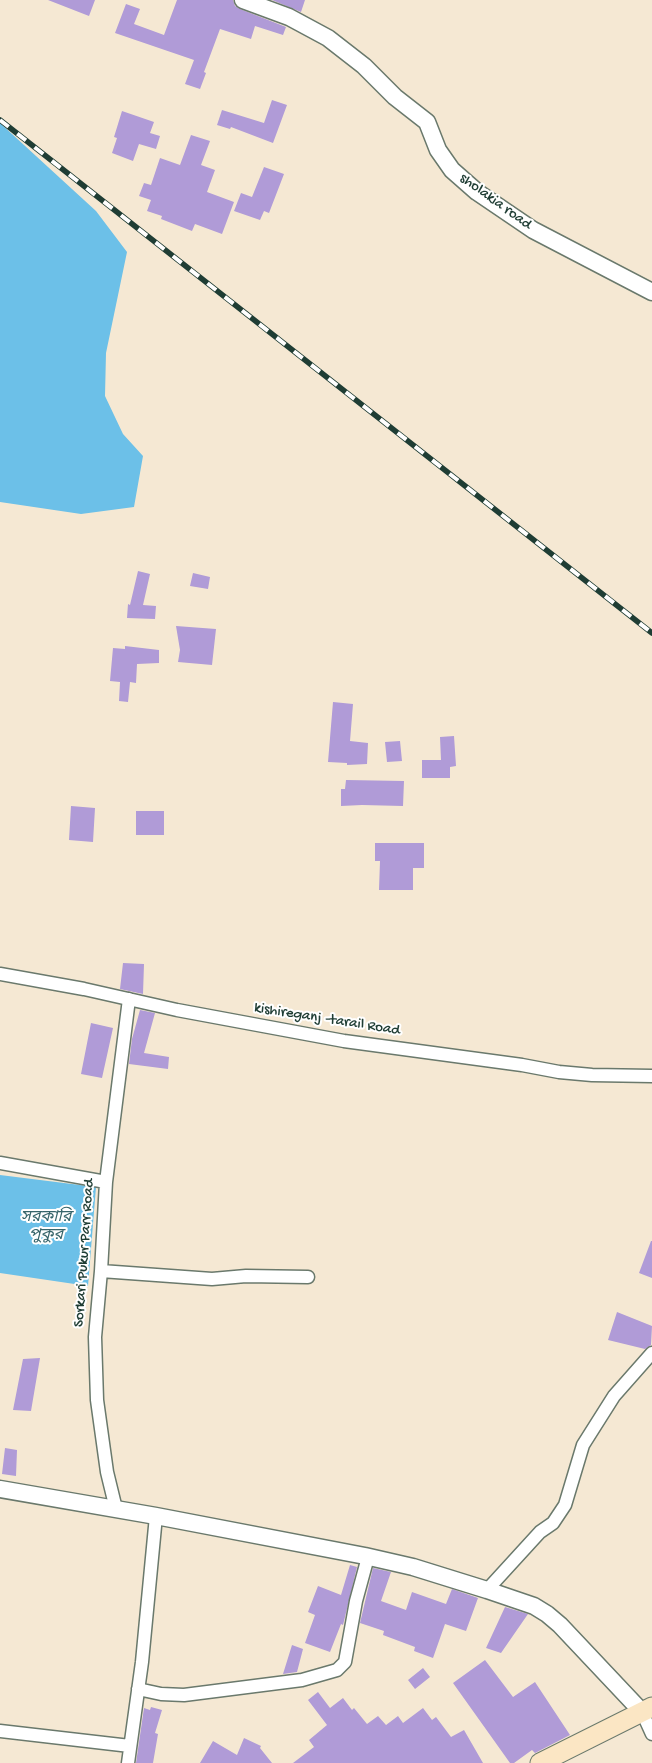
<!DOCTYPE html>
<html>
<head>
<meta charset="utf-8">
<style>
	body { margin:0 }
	canvas { display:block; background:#f5e8d3 }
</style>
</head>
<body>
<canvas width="652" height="1763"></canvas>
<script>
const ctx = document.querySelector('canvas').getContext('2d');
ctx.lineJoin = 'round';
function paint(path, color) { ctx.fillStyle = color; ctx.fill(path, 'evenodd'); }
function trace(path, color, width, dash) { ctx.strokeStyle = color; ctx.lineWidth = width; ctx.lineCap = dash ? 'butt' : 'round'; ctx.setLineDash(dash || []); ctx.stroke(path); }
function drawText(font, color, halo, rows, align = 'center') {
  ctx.font = font + ' "Gochi Hand","Noto Sans Bengali",sans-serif'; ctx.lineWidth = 4; ctx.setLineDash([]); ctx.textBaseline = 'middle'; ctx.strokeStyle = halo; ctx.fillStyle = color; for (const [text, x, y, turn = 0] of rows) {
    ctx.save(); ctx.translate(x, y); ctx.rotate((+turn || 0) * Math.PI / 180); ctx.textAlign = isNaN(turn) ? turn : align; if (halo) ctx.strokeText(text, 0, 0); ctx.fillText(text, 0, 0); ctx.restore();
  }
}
paint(new Path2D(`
	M 0,123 L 96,211 L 127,252 L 106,353 L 105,396 L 123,434 L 143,456 L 134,507 L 81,514 L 0,502 Z
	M 0,1175 L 96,1187 L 88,1286 L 0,1273 Z`), '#6cc0e8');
paint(new Path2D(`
	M 48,0 L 95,0 L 89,16 Z
	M 177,0 L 233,0 L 235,6 L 240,9 L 286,27 L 283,35 L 255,26 L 251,39 L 220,29 L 204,72 L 206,73 L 200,89 L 185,84 L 194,60 L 115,33 L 126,4 L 140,9 L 134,24 L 164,35 Z
	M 272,0 L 305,0 L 301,12 Z
	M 272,100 L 287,105 L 273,143 L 231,127 L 230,129 L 217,125 L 222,110 L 264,123 Z
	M 122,111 L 154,122 L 150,133 L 160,136 L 156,149 L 139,144 L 133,161 L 112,153 L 117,138 L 114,137 Z
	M 191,135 L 210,141 L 201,165 L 215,170 L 207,192 L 234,202 L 222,234 L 195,224 L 192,231 L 161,219 L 162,216 L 147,211 L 151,200 L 139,196 L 144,183 L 151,185 L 160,158 L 180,165 Z
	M 264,167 L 284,174 L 269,213 L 264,211 L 260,220 L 234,211 L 241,193 L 252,197 Z
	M 138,571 L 150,574 L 143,605 L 156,606 L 155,619 L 127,618 L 128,604 L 130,605 Z
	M 193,573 L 210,577 L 208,589 L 190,586 Z
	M 176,626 L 216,629 L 212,665 L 178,662 L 180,650 Z
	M 125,646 L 159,650 L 159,663 L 137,664 L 136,683 L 130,682 L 128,702 L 119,701 L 120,682 L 110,681 L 113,648 L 125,649 Z
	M 333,702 L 353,704 L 350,741 L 368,743 L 367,764 L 347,765 L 347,763 L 328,762 Z
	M 454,736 L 456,766 L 450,767 L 450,778 L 422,778 L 422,760 L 441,760 L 440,737 Z
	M 400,741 L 402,761 L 387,762 L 385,742 Z
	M 346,780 L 404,781 L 403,806 L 362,805 L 341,806 L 341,789 L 345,789 Z
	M 71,806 L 95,808 L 93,842 L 69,840 Z
	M 136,811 L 164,811 L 164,835 L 136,835 Z
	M 375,843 L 424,843 L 424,868 L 413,868 L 413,890 L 379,890 L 380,861 L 375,861 Z
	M 123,963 L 144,964 L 143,994 L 120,989 Z
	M 140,1010 L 155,1013 L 144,1053 L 169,1057 L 168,1069 L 129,1064 L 132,1039 Z
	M 91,1023 L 113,1028 L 102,1078 L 81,1074 Z
	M 651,1241 L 652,1241 L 652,1278 L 639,1273 Z
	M 617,1312 L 652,1326 L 651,1345 L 645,1349 L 608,1340 Z
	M 40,1358 L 31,1411 L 13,1410 L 23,1359 Z
	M 5,1448 L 17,1450 L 16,1476 L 2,1474 Z
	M 350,1565 L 357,1567 L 344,1621 L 343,1625 L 341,1624 L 330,1652 L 305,1643 L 315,1615 L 308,1612 L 318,1586 L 341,1595 Z
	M 373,1568 L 391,1572 L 381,1601 L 406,1610 L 412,1592 L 446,1604 L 452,1589 L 478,1598 L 466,1631 L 445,1624 L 433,1658 L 414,1651 L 415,1647 L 383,1635 L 384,1631 L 360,1623 Z
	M 505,1607 L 528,1614 L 501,1653 L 486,1648 Z
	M 292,1645 L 303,1649 L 297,1672 L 283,1674 Z
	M 485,1660 L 513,1697 L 535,1682 L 570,1735 L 535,1753 L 532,1750 L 514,1763 L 510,1763 L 453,1683 Z
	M 423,1668 L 430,1677 L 415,1689 L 408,1680 Z
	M 318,1692 L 330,1708 L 343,1698 L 352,1710 L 354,1708 L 367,1724 L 378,1716 L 386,1725 L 398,1716 L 403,1723 L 423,1708 L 432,1720 L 436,1717 L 451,1737 L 464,1730 L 483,1763 L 293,1763 L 314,1747 L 309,1740 L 327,1725 L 308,1700 Z
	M 151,1707 L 162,1710 L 155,1733 L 158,1734 L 153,1763 L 136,1763 L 144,1708 L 150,1710 Z
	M 244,1738 L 261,1746 L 260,1748 L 272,1763 L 200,1763 L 213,1741 L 237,1755 Z`), '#b09bd7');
const minor = new Path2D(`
	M 0,974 L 84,989 L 177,1010 L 344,1041 L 522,1065 L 559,1072 L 592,1075 L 652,1076
	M 0,1163 L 106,1182
	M 101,1271 L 212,1279 L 246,1276 L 308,1277
	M 116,1509 L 107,1472 L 97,1400 L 95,1337 L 101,1271 L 106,1182 L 129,999
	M 487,1590 L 540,1532 L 553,1523 L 565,1505 L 583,1445 L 614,1396 L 652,1353
	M 138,1689 L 161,1694 L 184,1695 L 302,1680 L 337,1670 L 345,1662 L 356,1601 L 368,1557
	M 642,1712 L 652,1734
	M 0,1731 L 130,1746
	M 128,1763 L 142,1662 L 156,1516`);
const tertiary = new Path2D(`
	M 243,0 L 289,17 L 328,38 L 364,66 L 395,97 L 427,122 L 438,150 L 452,170 L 477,192 L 533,230 L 652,292
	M 0,1489 L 156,1516 L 365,1556 L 413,1567 L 487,1590 L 534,1606 L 547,1614 L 560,1625 L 642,1712`);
const secondary = new Path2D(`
	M 540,1763 L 652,1707`);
trace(minor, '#6a796c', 15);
trace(tertiary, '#6a796c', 19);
trace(secondary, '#6a796c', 21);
trace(minor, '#fff', 12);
trace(tertiary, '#fff', 16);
trace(secondary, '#fbe6c4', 19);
const rail = new Path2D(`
	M 0,120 L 652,633`);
trace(rail, '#1f3d34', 5.5);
trace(rail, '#fff', 4, [11]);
drawText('15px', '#1f3d34', '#fff', [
	["sholakia road",495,202,36],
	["kishireganj -tarail Road",327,1020,9],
	["Sorkari Pukur Parr Road",85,1253,-86]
]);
drawText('italic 16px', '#36646a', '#fff', [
	["সরকারি",46,1219],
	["পুকুর",46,1237]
]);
</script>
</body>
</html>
